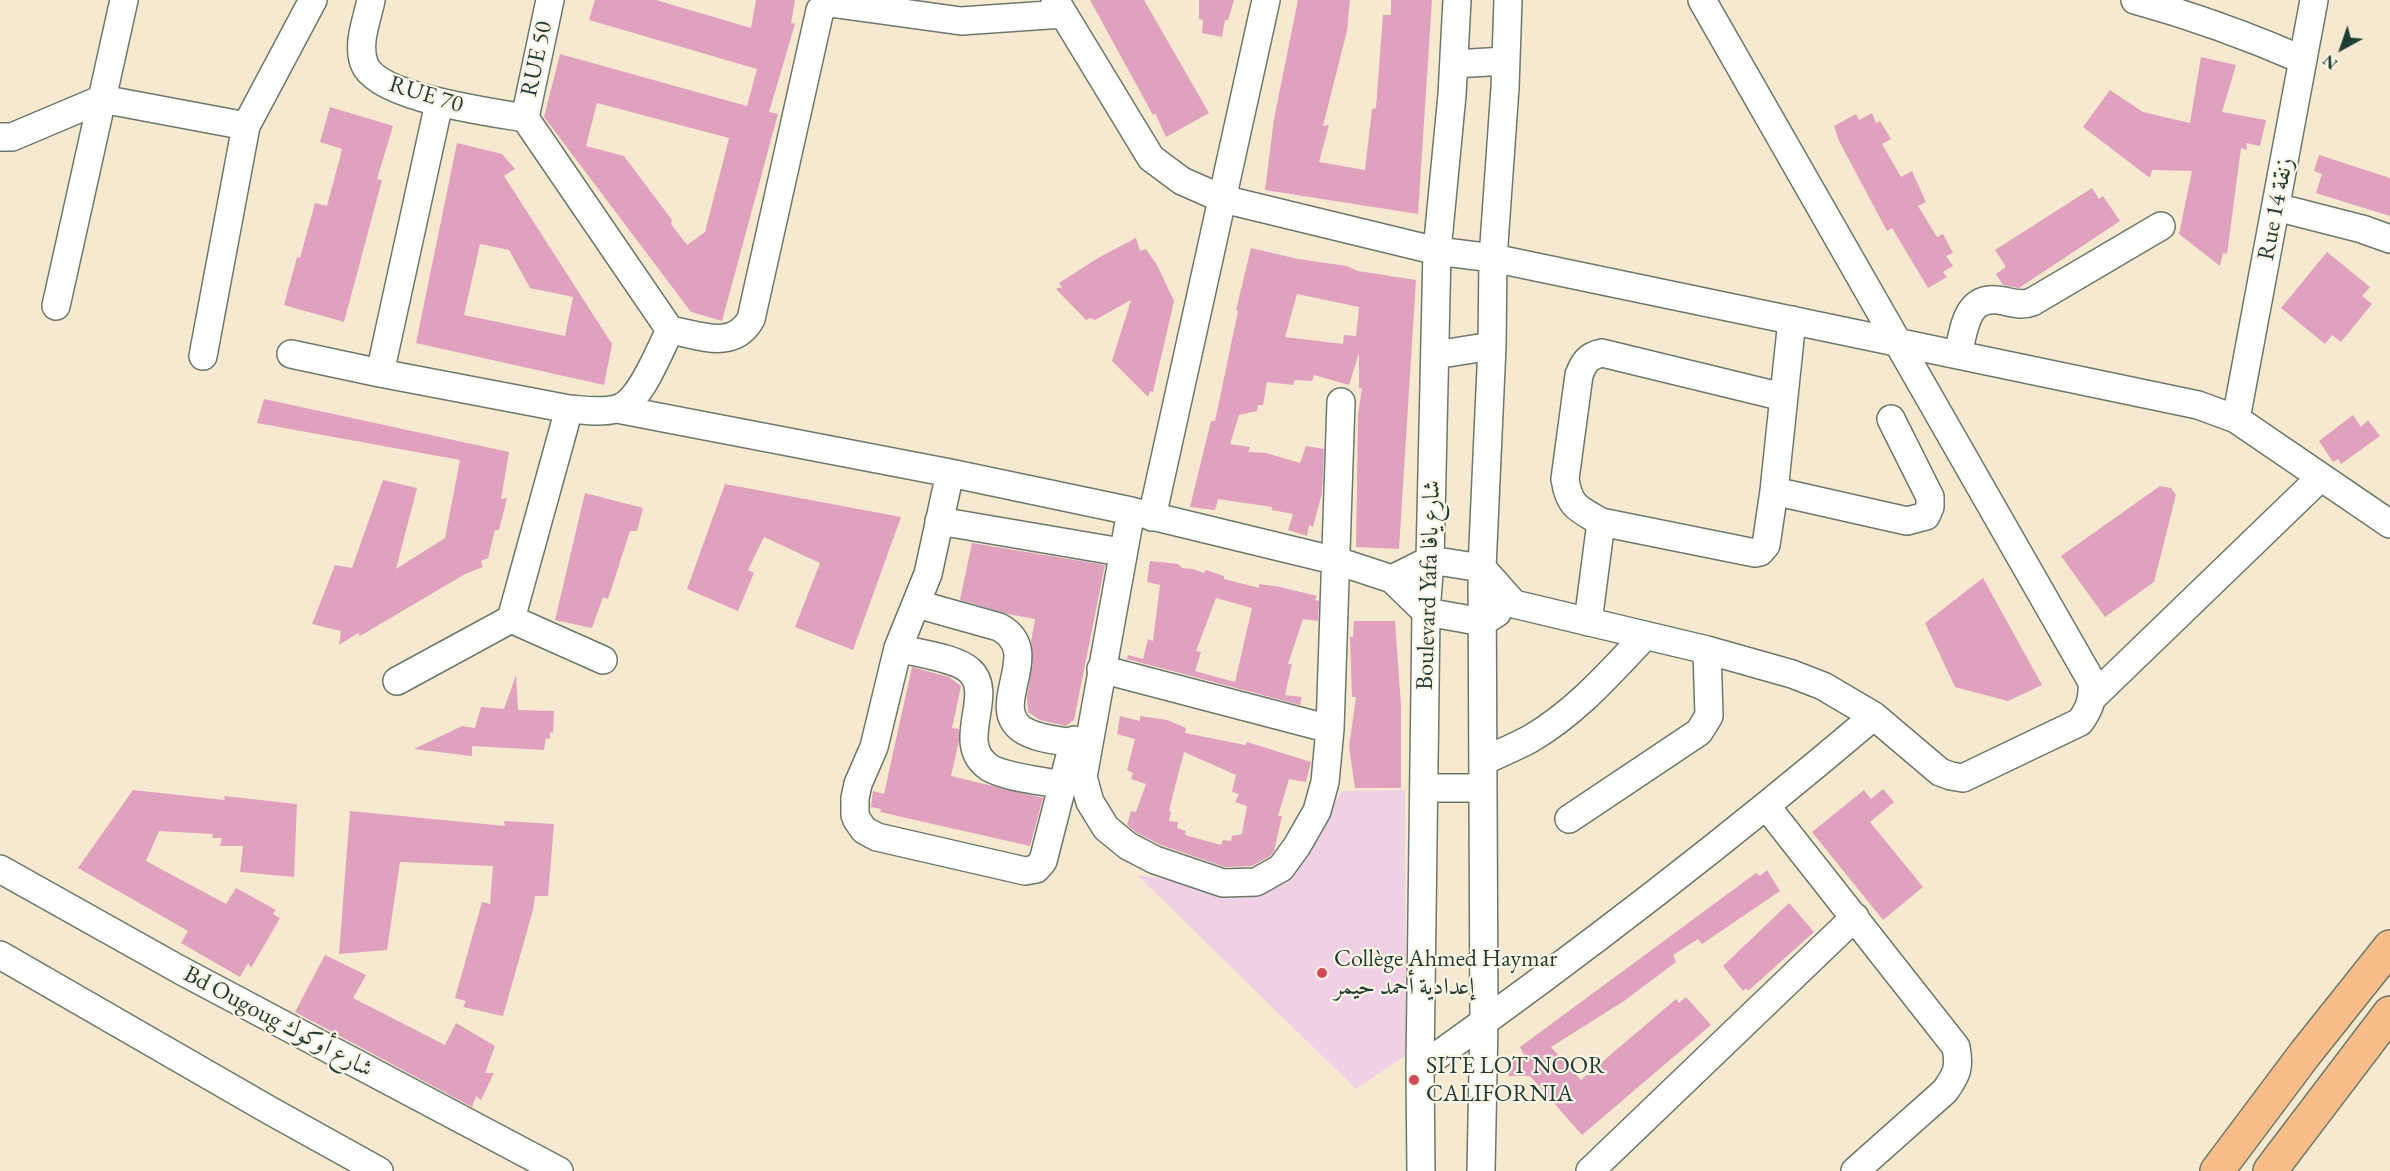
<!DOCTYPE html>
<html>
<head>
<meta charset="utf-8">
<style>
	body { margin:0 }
	#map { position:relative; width:2390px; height:1171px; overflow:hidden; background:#f6e9cf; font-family:"EB Garamond",serif }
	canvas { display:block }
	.north { position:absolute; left:2312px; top:18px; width:60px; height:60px; -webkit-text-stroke:4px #fcf5e5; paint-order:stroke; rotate:220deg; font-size:16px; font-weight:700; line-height:24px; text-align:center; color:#1f3d34 }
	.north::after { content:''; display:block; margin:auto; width:21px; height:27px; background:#1f3d34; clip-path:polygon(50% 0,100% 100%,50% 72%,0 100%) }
</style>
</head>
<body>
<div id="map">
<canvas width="2390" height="1171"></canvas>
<div class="north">N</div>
</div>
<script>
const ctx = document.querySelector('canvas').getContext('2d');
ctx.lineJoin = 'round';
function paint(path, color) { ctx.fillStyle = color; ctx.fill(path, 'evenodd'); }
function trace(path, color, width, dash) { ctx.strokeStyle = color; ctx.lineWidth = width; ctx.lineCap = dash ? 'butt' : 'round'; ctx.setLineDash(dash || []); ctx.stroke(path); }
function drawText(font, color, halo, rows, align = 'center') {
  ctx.font = font + ' "EB Garamond",Amiri,serif'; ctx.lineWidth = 4.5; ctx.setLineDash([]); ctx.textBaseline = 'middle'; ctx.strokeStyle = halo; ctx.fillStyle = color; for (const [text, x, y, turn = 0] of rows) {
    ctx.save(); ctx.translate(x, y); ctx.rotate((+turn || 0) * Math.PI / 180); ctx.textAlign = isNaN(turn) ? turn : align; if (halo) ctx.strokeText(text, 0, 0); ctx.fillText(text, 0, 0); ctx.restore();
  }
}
paint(new Path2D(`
	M 1405,790 L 1406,1055 L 1356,1089 L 1137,875 L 1250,892 L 1269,889 L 1285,884 L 1342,791 Z`), '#f0d0e5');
paint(new Path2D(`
	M 595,0 L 656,0 L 751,28 L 756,0 L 795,0 L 791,23 L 795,24 L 769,112 L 778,114 L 722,321 L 691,312 L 544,117 L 560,54 L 747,106 L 757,69 L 589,20 ZM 597,103 L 729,138 L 705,232 L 687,245 L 671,224 L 672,220 L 624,156 L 586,146 Z
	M 1090,0 L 1144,0 L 1209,113 L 1166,137 L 1155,113 L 1153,115 Z
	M 1199,0 L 1234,0 L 1228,20 L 1225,20 L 1222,37 L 1202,33 L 1203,20 L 1199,19 Z
	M 1298,0 L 1350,0 L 1347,31 L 1323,126 L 1329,125 L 1319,162 L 1365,170 L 1372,109 L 1376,108 L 1383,15 L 1391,15 L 1391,0 L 1432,0 L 1418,214 L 1265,190 L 1274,119 Z
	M 2201,57 L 2236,65 L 2222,112 L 2266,120 L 2260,146 L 2246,143 L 2247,150 L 2241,148 L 2227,254 L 2223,253 L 2220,266 L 2179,234 L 2192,171 L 2152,170 L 2150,178 L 2083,127 L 2110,90 L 2143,112 L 2190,123 Z
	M 330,107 L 393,126 L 377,179 L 382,180 L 344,322 L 284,305 L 297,257 L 300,258 L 315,203 L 327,206 L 339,161 L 342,149 L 320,142 Z
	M 1872,113 L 1876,123 L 1880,121 L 1891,139 L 1882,144 L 1901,177 L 1912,171 L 1926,202 L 1918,206 L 1937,237 L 1943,234 L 1953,253 L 1946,256 L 1953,266 L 1943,272 L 1947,277 L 1928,288 L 1892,228 L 1887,231 L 1839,141 L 1834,126 L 1856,114 L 1859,120 Z
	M 457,143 L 502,154 L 515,169 L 504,176 L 612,344 L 604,385 L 416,343 ZM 480,244 L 509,250 L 530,288 L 573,297 L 565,336 L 464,315 Z
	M 2319,155 L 2390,178 L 2390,216 L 2316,193 L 2322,174 L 2314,171 Z
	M 2092,188 L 2099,199 L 2103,196 L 2120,221 L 2019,288 L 2003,285 L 1996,274 L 2006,267 L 1995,250 Z
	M 1136,238 L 1140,251 L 1146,249 L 1157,265 L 1174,301 L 1153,392 L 1150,391 L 1148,397 L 1112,361 L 1131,300 L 1095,320 L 1090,318 L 1086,320 L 1056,289 L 1062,287 L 1059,283 L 1098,258 Z
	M 1251,248 L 1298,259 L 1347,266 L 1358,271 L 1416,280 L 1399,549 L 1356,547 L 1358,415 L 1362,388 L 1359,388 L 1359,353 L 1349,385 L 1314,375 L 1312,381 L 1295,380 L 1293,385 L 1267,382 L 1263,405 L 1258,405 L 1257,411 L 1239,415 L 1230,444 L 1250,447 L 1248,452 L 1266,453 L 1300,463 L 1306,446 L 1324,449 L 1322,493 L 1313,527 L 1309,525 L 1307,536 L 1288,530 L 1293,514 L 1272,510 L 1272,507 L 1218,499 L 1215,510 L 1190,507 L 1211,421 L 1215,421 L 1238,311 L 1236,310 ZM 1297,294 L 1359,307 L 1356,336 L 1344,335 L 1343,344 L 1285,337 Z
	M 2327,252 L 2370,287 L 2362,296 L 2372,304 L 2341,342 L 2332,335 L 2325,344 L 2281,308 Z
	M 264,399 L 509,452 L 501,499 L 507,498 L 499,530 L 495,530 L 488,558 L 481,561 L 483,567 L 465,574 L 360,636 L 358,633 L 339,645 L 341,631 L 312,624 L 335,565 L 352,568 L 383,480 L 417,488 L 396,569 L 445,538 L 460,460 L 257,423 Z
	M 2353,415 L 2361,427 L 2368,420 L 2380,436 L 2341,464 L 2338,459 L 2333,462 L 2319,441 Z
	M 725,484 L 901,517 L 853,650 L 795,627 L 820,563 L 764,537 L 748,570 L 754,573 L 738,611 L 687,589 Z
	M 2160,486 L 2171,488 L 2176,495 L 2154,582 L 2105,617 L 2061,556 Z
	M 585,493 L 643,508 L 637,531 L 630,531 L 608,599 L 603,597 L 592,628 L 555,620 Z
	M 972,543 L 1105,565 L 1074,720 L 1066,726 L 1040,720 L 1028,712 L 1027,696 L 1033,664 L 1031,642 L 1035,619 L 1008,614 L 960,600 Z
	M 1150,561 L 1178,564 L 1182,568 L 1193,569 L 1204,573 L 1206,570 L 1224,576 L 1224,579 L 1259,588 L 1259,584 L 1280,587 L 1317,596 L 1315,600 L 1319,601 L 1318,621 L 1303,619 L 1288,664 L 1292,664 L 1285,695 L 1302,697 L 1300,705 L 1127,659 L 1128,655 L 1143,659 L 1148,639 L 1153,641 L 1160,585 L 1147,582 ZM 1216,598 L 1252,608 L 1235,682 L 1195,671 L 1201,652 L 1196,651 Z
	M 1983,578 L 2042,685 L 2008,701 L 1955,687 L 1925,623 Z
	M 1354,621 L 1395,621 L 1401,706 L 1401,788 L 1355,788 L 1349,747 L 1356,697 L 1352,697 L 1350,637 L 1353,637 Z
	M 912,667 L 949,677 L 961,686 L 952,728 L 959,729 L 959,741 L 951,776 L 1043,798 L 1030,846 L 880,812 L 881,809 L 871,807 L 873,791 L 884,794 Z
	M 516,675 L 518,710 L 554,711 L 553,733 L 550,732 L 550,739 L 546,738 L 544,750 L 472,746 L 472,756 L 414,749 L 462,726 L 475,728 L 481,707 L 504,709 Z
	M 1120,716 L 1140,721 L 1140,716 L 1167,720 L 1186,728 L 1185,733 L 1245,745 L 1247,742 L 1311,762 L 1306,782 L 1289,779 L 1278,816 L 1282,816 L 1274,851 L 1270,856 L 1252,866 L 1225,867 L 1161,845 L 1137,833 L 1127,825 L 1131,811 L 1136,812 L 1146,784 L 1131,779 L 1133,773 L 1127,770 L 1135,739 L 1117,734 ZM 1184,752 L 1236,775 L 1232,792 L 1239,794 L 1235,802 L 1247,806 L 1242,834 L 1232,836 L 1231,841 L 1223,840 L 1221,845 L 1185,835 L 1186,831 L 1177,828 L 1178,822 L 1169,821 L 1171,812 L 1169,810 Z
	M 1883,789 L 1894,802 L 1870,822 L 1923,887 L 1883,920 L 1812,832 L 1864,790 L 1871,799 Z
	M 133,790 L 225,800 L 224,796 L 297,804 L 294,877 L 240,872 L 243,846 L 220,846 L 222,838 L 212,838 L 213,834 L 159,831 L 146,861 L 226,904 L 236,888 L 276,910 L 273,914 L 280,918 L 251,968 L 248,963 L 240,977 L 181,943 L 188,931 L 78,868 Z
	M 350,811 L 505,826 L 504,821 L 554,824 L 548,896 L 535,896 L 533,910 L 503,1016 L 463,1007 L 466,1001 L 455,998 L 482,902 L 490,904 L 493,866 L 400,862 L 387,950 L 339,954 Z
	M 1767,870 L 1780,891 L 1702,944 L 1698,939 L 1673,955 L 1676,962 L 1624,1001 L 1551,1047 L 1581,1080 L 1676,999 L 1679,1003 L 1686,997 L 1711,1025 L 1582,1135 L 1530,1076 L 1509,1076 L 1506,1059 L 1524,1055 L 1520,1047 L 1756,873 L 1760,876 Z
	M 1789,903 L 1814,932 L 1748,991 L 1746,988 L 1743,991 L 1723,966 Z
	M 325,955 L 366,975 L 353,998 L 445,1045 L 456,1023 L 495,1046 L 485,1073 L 494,1073 L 481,1100 L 476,1096 L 472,1107 L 295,1012 Z`), '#e0a1bf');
const minor = new Path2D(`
	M 371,0 C 367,20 357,43 364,63 C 376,98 491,112 525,118
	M 1055,0 L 1151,158 L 1182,181 L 1223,199 L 1437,251 L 1493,258 L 2198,405 L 2236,419 L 2390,524
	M 1702,0 L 2092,682 C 2093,699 2090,708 2080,722 L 1963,778 L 1951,776 L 1940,772 L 1874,716
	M 2135,0 C 2193,16 2248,36 2303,60
	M 1454,64 L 1505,61
	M 439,103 L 380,373 L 569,409 C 584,410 601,413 616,409 C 640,404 659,351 670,330 L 525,118
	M 525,118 L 550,0
	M 0,137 L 12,137 L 102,99 L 246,126
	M 2276,207 L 2362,229 L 2390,239
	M 56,306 L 124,0
	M 670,330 C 700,335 733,351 751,319 L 820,10 L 830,3 L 961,21 L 1063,14
	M 291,354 L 380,373
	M 1958,354 C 1965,326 1966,293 2004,301 C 2014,303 2022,306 2032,302 L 2161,226
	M 1435,355 L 1492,346
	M 203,356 L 246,126 L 313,0
	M 569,409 L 511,619 L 603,660
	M 617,409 L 950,473 L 1131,511 L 1337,561 L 1392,579 L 1426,612 L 1483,622 L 1497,613
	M 2236,419 L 2314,0
	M 950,473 L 928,574 L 898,648 L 874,747 L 858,784 L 855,798 L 855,815 L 857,820 L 864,830 L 877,837 L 1025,871 L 1036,869 L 1043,861 L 1074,740
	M 1774,491 L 1907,521 L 1926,516 L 1930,507 L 1930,497 L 1891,419
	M 1131,511 L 1083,777 L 1090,802 L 1106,828 L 1128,846 L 1155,860 L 1223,883 L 1256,882 L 1281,868 L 1297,846 L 1317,811 L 1325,782 L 1330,729 L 1341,402
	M 1152,517 L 1266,0
	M 939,521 L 1115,551
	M 1601,522 C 1579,509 1569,507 1565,479 L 1579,375 C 1584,362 1588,356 1602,353 L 1783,397
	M 1392,579 L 1430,560 L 1482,568 L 1514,604 L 1707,650 L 1792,674 L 1823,686 L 1874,716 C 1728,840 1576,957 1420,1068
	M 917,604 L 999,627 C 1046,652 986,706 1023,730 C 1037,739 1058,740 1073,743
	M 1588,622 L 1601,522 L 1755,553 L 1760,552 L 1766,545 L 1774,491 L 1792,320
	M 898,648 C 916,653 956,658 969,670 C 997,694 952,744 990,768 C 1005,777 1044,781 1062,785
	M 1101,669 L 1330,729
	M 397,681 L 511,619
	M 2093,697 L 2321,477
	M 1483,761 C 1499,754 1515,747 1530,739 C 1575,713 1609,674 1644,637
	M 1425,788 L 1483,788
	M 1767,807 L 1956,1047 C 1960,1068 1957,1074 1945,1091 L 1855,1171
	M 1569,819 L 1699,732 L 1709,716 L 1707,650
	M 0,869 L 182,971 L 559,1171
	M 0,955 L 269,1110 L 379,1171
	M 1421,1171 L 1420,1068 L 1426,612 L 1430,560 L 1437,251 L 1452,95 L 1457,0
	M 1481,1171 L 1484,1022 L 1482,568 L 1492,346 L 1493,258 L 1505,88 L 1508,0
	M 1590,1171 L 1855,917`);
const major = new Path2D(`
	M 2217,1171 L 2304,1055 L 2390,947
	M 2270,1171 L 2390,1013`);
trace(minor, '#6a796a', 30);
trace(major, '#6a796a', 36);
trace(minor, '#fff', 27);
trace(major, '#f8bd89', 33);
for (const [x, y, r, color] of [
	[1322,973,6,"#d1495b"],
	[1414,1080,6,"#d1495b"]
]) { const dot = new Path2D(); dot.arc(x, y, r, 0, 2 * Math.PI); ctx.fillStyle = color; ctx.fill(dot); trace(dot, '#fcf5e5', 2); }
drawText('24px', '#1f3d34', '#fcf5e5', [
	["RUE 50",537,59,-78],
	["RUE 70",426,95,17],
	["Rue 14 زنقة",2276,209,-79],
	["Boulevard Yafa شارع يافا",1429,585,-88],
	["Bd Ougoug شارع أوكوك",278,1022,28]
]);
drawText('24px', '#1f3d34', '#fcf5e5', [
	["Collège Ahmed Haymar",1334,959],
	["إعدادية أحمد حيمر",1334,987],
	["SITE LOT NOOR",1426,1066],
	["CALIFORNIA",1426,1094]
], 'left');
</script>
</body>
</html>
